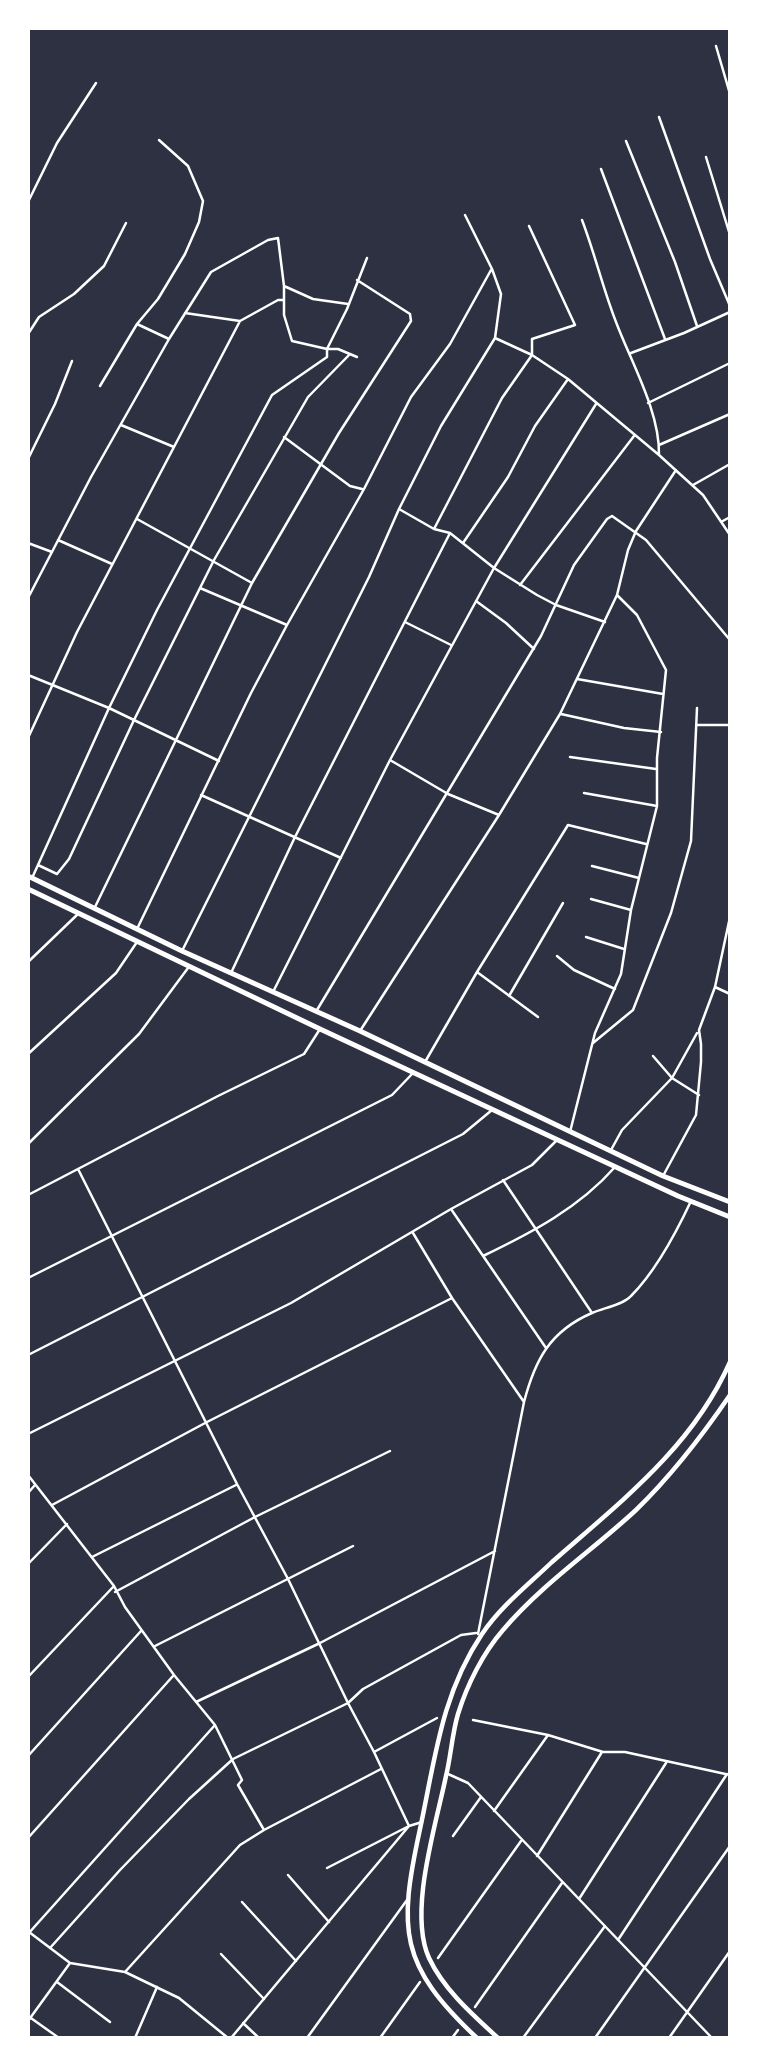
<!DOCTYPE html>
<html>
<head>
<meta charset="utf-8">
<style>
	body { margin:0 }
	#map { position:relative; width:758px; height:2066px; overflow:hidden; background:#2d3142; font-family:"Archivo Narrow",sans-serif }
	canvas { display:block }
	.frame { position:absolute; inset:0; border:30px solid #fff; pointer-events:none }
</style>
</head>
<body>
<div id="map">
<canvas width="758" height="2066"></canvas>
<div class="frame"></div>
</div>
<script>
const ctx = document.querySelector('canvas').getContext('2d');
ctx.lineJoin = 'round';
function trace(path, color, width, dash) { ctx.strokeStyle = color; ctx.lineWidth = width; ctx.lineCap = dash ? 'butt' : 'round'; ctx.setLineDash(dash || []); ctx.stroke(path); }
trace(new Path2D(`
	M 716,46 L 730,94
	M 659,117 L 710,259 L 730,306
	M 626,141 L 675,262 L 697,326
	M 706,157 L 730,235
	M 601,169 L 665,339
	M 28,202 L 57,143 L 96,83
	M 582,220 C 595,254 603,289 616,322 C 631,362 660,412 659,455
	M 284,286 L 313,299 L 348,304
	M 185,313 L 240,321
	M 137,324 L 169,339
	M 28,334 L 39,317 L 74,294 L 104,266 L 126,223
	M 495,338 L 532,355 L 568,379 L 659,455 L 703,495 L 730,535
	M 631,353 L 684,333 L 730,312
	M 357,357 L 338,349 L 327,349 L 347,309 L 367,258
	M 100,386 L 137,324 L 158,299 L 185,254 L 199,222 L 203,201 L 188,166 L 159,140
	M 648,403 L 730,363
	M 121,425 L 174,447
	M 284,437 L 350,486 L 362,489
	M 659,445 L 730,414
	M 28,459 L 55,404 L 72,361
	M 693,485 L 730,464
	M 399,509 L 434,529 L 450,533 L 494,568 L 537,595 L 556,605 L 605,622
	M 137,519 L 252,583
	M 721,522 L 730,517
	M 434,529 L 502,398 L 532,355 L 532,339 L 575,325 L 529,226
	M 58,540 L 112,564
	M 28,543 L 52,552
	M 463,543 L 508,477 L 535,426 L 568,379
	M 520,585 L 634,436
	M 200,588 L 287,625
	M 28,598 L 91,477 L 169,339 L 211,272 L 268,240 L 278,238 L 284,286 L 284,315 L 292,341 L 327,349 L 327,357 L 272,395 L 157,610 L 109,708 L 33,876
	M 476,601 L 506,623 L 534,649
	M 405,622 L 451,645
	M 28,675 L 109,708 L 219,761
	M 577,679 L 663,694
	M 561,714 L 624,728 L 661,732
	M 698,725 L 730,725
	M 28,738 L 77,632 L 240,321 L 278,300 L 284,300
	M 570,757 L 656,769
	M 390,760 L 448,794 L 499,815
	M 584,793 L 657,806
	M 201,795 L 341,858
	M 38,865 L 57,874 L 69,859 L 134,720 L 214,560 L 308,397 L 350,354
	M 592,866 L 639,878
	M 591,899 L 631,910
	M 95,907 L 252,583 L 339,433 L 411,321 L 410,314 L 357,280
	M 137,929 L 251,693 L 287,625 L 364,489 L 411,397 L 450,344 L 491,270
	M 586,937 L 624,949
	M 182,951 L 369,577 L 399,509 L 441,426 L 495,338 L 501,294 L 492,269 L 465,215
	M 557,956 L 574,970 L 615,989
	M 28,962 L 79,913
	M 477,972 L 538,1017
	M 231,973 L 295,837 L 450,533
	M 715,987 L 730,994
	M 274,990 L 390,760 L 494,568 L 596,404
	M 509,996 L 563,903
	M 317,1010 L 541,636 L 574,565 L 607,519 L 612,516 L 646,540 L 730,640
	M 360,1031 L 499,815 L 560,714 L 617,595 L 628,550 L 636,531 L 676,470
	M 593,1043 L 633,1010 L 671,913 L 691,841 L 697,708
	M 28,1054 L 116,973 L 137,942
	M 653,1056 L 672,1078 L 699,1095
	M 425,1062 L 477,972 L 568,825 L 646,844
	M 570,1132 L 595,1033 L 621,974 L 631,910 L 657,806 L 657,758 L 666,670 L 637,615 L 617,595
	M 28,1144 L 139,1034 L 188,968
	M 611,1150 L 622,1130 L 672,1078 L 697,1033
	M 78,1169 L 237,1484 L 288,1579 L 348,1703 L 374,1752 L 409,1826
	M 663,1176 L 696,1115 L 701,1062 L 701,1044 L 699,1030 L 715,987 L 730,917
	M 503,1180 L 592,1313
	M 28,1195 L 218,1096 L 304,1054 L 320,1029
	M 451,1209 L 546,1348
	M 413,1233 L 452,1298 L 524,1402
	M 483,1256 C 531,1233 579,1208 615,1167
	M 28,1278 L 392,1095 L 413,1073
	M 28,1355 L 463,1134 L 492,1110
	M 28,1434 L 291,1303 L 451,1209 L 532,1165 L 556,1141
	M 28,1475 L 114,1586 L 125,1607 L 174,1675 L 215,1725 L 242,1780 L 238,1785 L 264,1830
	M 28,1493 L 35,1485
	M 52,1505 L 207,1422 L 452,1298
	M 92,1557 L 236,1485
	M 28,1564 L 67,1524
	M 115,1592 L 255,1517 L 390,1451
	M 478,1634 L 524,1402 C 535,1360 550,1331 592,1313 C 603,1308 623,1305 631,1296 C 656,1271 676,1233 691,1201
	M 155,1646 L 353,1546
	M 28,1677 L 114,1586
	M 196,1702 L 320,1643 L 495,1551
	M 473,1720 L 548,1735 L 603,1752 L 625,1752 L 730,1775
	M 374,1752 L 437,1718
	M 28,1756 L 141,1631
	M 448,1774 L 468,1783 L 712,2038
	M 494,1811 L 548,1735
	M 453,1836 L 481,1797
	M 28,1838 L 173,1676
	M 537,1856 L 602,1752
	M 327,1868 L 409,1826 L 422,1822
	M 288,1875 L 329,1922
	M 579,1899 L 666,1763
	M 242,1902 L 296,1961
	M 29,1932 L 70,1963 L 125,1972 L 179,1998 L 228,2038
	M 28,1934 L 215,1725
	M 618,1940 L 727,1774
	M 50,1948 L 120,1870 L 189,1799 L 233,1759 L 348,1703 L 363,1689 L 461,1635 L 476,1633
	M 221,1954 L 264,1999
	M 438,1958 L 521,1841
	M 125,1972 L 240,1845 L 264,1830 L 381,1769
	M 57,1982 L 110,2022
	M 475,2007 L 562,1883
	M 28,2016 L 59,2038
	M 28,2021 L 70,1963
	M 243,2023 L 259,2038
	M 135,2038 L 157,1987
	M 231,2038 L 409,1826
	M 307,2038 L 407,1900
	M 380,2038 L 420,1982
	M 452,2038 L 458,2030
	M 523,2038 L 605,1926
	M 595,2038 L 730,1846
	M 669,2038 L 730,1951`), '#fff', 2.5);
trace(new Path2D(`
	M 477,2038 C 399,1965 398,1930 420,1829 C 435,1760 441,1695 482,1634 C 501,1606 528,1585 552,1562 C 620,1502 692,1448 730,1362
	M 498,2038 C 473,2015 444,1990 429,1958 C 408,1912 436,1825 446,1776 C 451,1756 452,1734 458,1714 C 467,1685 483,1653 503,1630 C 542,1584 593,1550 636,1510 C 672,1475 702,1436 730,1395`), '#fff', 4.5);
trace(new Path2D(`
	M 28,876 L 182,951 L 360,1031 L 663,1176 L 730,1202
	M 28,889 L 320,1029 L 678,1196 L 730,1217`), '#fff', 5);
</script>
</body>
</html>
